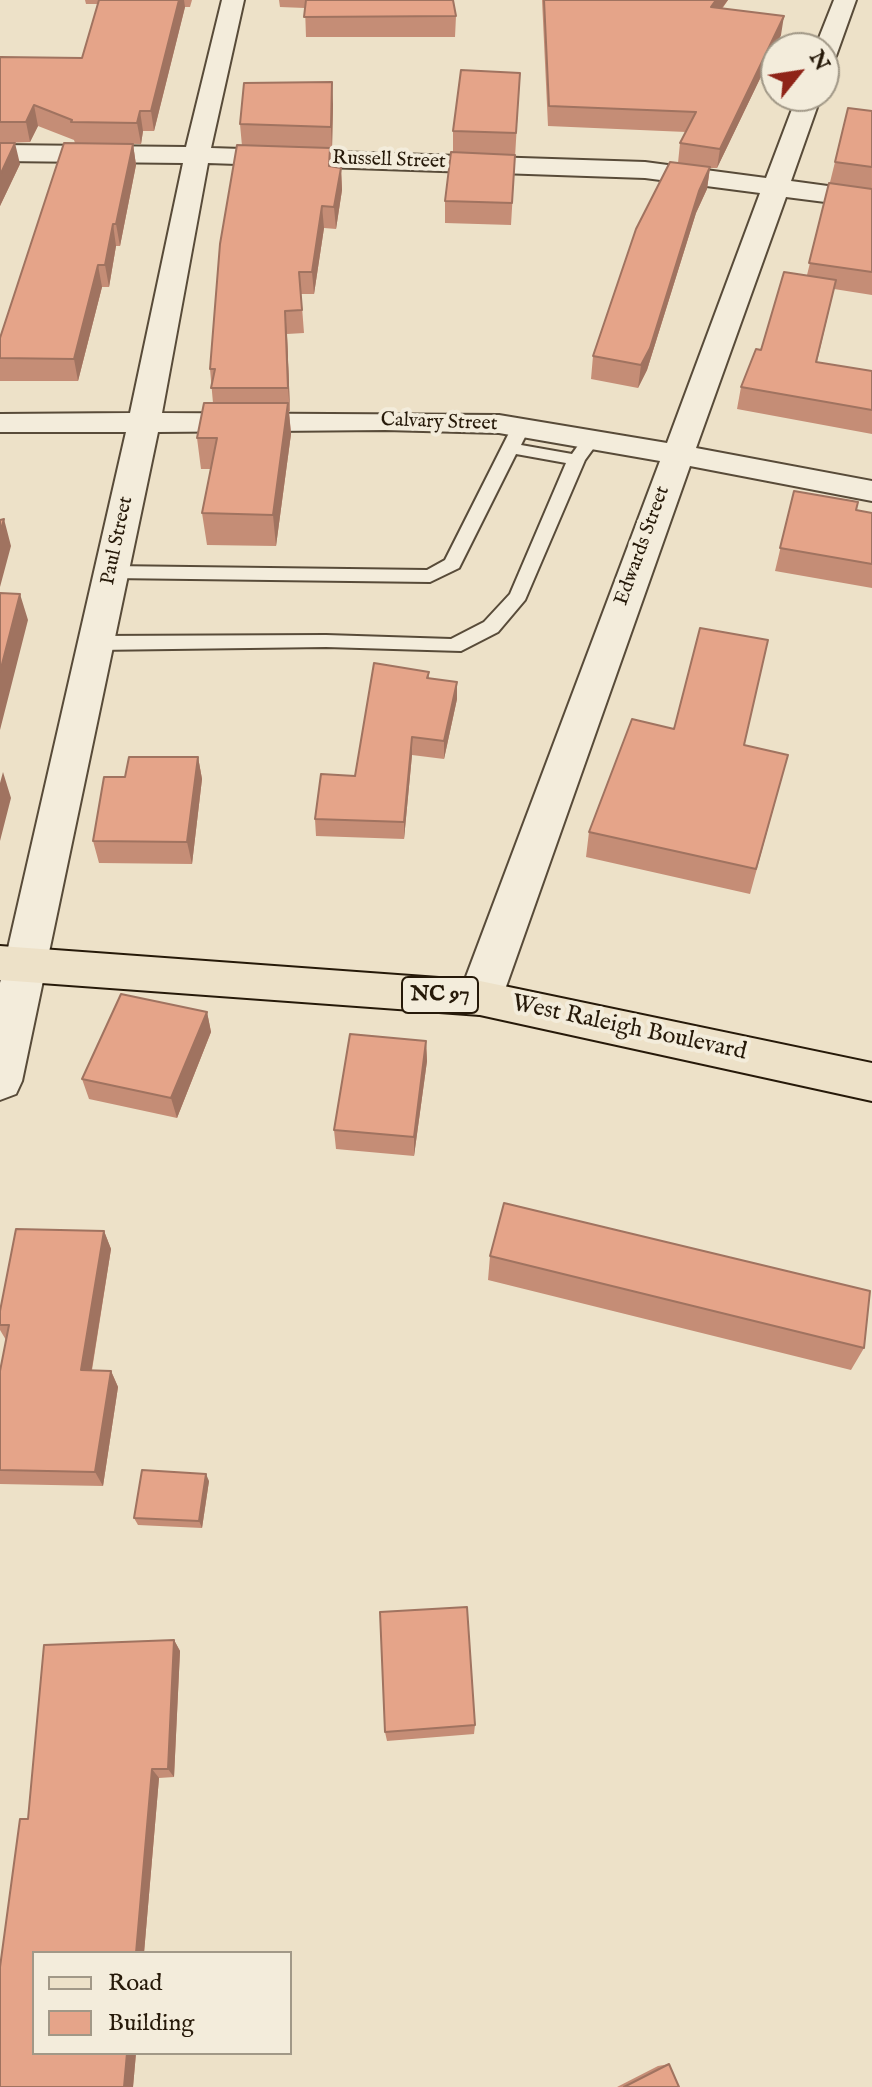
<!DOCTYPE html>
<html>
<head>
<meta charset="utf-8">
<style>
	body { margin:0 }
	#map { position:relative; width:872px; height:2087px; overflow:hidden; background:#ede1c8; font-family:"IM FELL English",serif }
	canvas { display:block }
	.legend { position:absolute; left:32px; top:1951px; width:260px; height:104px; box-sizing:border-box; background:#f3ecdb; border:2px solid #a19887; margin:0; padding:10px 14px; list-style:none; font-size:24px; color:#261909 }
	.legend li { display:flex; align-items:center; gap:16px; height:40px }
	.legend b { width:40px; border:2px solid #a19887 }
	.north { position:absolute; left:760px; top:32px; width:80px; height:80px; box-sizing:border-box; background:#f3ecdb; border:2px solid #a19887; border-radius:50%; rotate:60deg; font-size:22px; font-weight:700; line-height:32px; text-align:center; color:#261909 }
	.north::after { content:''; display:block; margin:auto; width:28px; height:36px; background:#8f2418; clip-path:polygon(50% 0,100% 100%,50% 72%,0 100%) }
</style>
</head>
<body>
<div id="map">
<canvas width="872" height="2087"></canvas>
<ul class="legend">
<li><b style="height:10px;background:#ede1c8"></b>Road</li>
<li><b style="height:22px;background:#e5a489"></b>Building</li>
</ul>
<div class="north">N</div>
</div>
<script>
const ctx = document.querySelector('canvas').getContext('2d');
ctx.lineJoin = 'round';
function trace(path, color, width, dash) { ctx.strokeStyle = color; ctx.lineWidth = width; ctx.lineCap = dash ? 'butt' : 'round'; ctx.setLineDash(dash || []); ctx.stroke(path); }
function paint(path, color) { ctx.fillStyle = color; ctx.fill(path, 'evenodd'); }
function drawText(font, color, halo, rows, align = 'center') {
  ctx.font = font + ' "IM FELL English",serif'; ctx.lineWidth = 8; ctx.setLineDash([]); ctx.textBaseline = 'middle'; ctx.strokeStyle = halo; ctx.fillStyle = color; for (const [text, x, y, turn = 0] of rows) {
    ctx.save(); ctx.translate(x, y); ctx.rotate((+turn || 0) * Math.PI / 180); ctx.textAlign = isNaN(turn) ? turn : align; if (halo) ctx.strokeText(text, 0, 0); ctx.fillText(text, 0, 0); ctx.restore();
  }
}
const service = new Path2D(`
	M 521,422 L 530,427 L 521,445 L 572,454 L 586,434 L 592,433 L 601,438 L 585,460 L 525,600 L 498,632 L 461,651 L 326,647 L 96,650 L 86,643 L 96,636 L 326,635 L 451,639 L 484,622 L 510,594 L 566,463 L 516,454 L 459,568 L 430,582 L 111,578 L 102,572 L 111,566 L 427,570 L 445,560 L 512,427 Z`);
const minor = new Path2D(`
	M 222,0 L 244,0 L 211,148 L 645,162 L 766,178 L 797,96 L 821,96 L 791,181 L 872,192 L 872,208 L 786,197 L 696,448 L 872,481 L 872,501 L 690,466 L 502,998 L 495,1010 L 480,1015 L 465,1010 L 458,998 L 660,461 L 499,433 L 385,430 L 158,432 L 22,1081 L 16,1094 L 0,1100 L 0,983 L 126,432 L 0,432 L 0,414 L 130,413 L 183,163 L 0,161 L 0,145 L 186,147 ZM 208,163 L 645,178 L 760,193 L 667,443 L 499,415 L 162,413 Z
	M 834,0 L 856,0 L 836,56 L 832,61 L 824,63 L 824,48 L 815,48 Z`);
const primary = new Path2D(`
	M 0,946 L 480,981 L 872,1063 L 872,1101 L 480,1015 L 0,980 Z`);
trace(service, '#584b39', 4);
trace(minor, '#584b39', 4);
trace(primary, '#261909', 4);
paint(service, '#f3ecdb');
paint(minor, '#f3ecdb');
paint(primary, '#ede1c8');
paint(new Path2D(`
	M 85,0 L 192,0 L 190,7 L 185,7 L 154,131 L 143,131 L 141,144 L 75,143 L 74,140 L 38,126 L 30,142 L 4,143 L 20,164 L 0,206 L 0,57 L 82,58 L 98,4 L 86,4 Z
	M 279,0 L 453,0 L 456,16 L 455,37 L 306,37 L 305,8 L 280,7 Z
	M 542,0 L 728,0 L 722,9 L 781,35 L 717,168 L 710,168 L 707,189 L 696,213 L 647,370 L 638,388 L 591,379 L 593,356 L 678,163 L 680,143 L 686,132 L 548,126 Z
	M 520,73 L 511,225 L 445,223 L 445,201 L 453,152 L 453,131 Z
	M 333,104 L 332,149 L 330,149 L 331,167 L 341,168 L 342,190 L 336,229 L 324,228 L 314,294 L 301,294 L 304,333 L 287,334 L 290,411 L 289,411 L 291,434 L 276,546 L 207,545 L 202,513 L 211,469 L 201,469 L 197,438 L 213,403 L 210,369 L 242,146 L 240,124 Z
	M 872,111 L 872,295 L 834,289 L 817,362 L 872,371 L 872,434 L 737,409 L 741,387 L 761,350 L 807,275 L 835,162 Z
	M 133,144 L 136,165 L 120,246 L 116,246 L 109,287 L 102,287 L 78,381 L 0,381 L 0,338 Z
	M 794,491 L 856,510 L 872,513 L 872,588 L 775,571 Z
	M 429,672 L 429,678 L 457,682 L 457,699 L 444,759 L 412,755 L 404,839 L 316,836 L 315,819 L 355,776 Z
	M 744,745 L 788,755 L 750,894 L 586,857 L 589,832 Z
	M 198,757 L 202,779 L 192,864 L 99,863 L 93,841 L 125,777 Z
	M 207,1012 L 211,1032 L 177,1118 L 89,1099 L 82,1079 Z
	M 426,1041 L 427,1061 L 414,1156 L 336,1149 L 334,1130 Z
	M 104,1231 L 111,1249 L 92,1370 L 111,1371 L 118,1387 L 103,1486 L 0,1484 L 0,1371 L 6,1340 L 0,1330 L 0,1311 Z
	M 490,1256 L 864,1348 L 851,1370 L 488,1280 Z
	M 209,1481 L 202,1528 L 138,1525 L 134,1518 Z
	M 174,1640 L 180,1651 L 174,1777 L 159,1778 L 144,1953 L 34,1953 L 34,2053 L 136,2053 L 133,2087 L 0,2087 L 0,1967 L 20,1819 L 28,1819 L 44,1645 Z
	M 475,1725 L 474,1734 L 387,1741 L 385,1732 Z
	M 669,2064 L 679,2087 L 617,2087 L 658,2066 Z`), '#c58d76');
paint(new Path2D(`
	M 179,0 L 184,0 L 185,7 L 154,131 L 151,111 Z
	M 716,0 L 728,0 L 708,26 L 711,7 Z
	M 784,16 L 781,35 L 717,168 L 720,149 Z
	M 332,82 L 333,104 L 332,149 L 331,127 Z
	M 34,105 L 38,126 L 30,142 L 26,122 Z
	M 140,111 L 143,131 L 141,144 L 137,123 Z
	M 15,143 L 20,164 L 0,206 L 0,175 Z
	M 133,144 L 136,165 L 120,246 L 116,224 Z
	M 710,167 L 707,189 L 696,213 L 647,370 L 638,388 L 641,365 L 699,191 Z
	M 341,168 L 342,190 L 336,229 L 334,207 Z
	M 322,206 L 324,228 L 314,294 L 312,272 Z
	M 113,224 L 116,246 L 109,287 L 105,265 Z
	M 98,265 L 102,287 L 78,381 L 74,359 Z
	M 285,311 L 287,334 L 290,411 L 288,388 Z
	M 288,403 L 291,434 L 276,546 L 273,515 Z
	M 4,519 L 11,546 L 0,587 L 0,532 Z
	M 20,594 L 28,620 L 0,730 L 0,672 Z
	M 457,682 L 457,699 L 444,759 L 444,741 Z
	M 412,737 L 412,755 L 404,839 L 404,822 Z
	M 198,757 L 202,779 L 192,864 L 187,842 Z
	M 3,772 L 11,798 L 0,841 L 0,783 Z
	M 207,1012 L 211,1032 L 177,1118 L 171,1098 Z
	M 426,1041 L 427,1061 L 414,1156 L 414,1137 Z
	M 104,1231 L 111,1249 L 89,1386 L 81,1370 Z
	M 111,1371 L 118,1387 L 103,1486 L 95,1472 Z
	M 206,1474 L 209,1481 L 202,1528 L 199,1521 Z
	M 174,1640 L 180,1651 L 174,1777 L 168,1769 Z
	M 152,1769 L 159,1778 L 144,1953 L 136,1953 Z
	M 127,2053 L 136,2053 L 133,2087 L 124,2087 Z`), '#a07360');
const building = new Path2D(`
	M 99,0 L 179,0 L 151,111 L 140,111 L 137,123 L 71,122 L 72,120 L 34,105 L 26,122 L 0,122 L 0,57 L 82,58 Z
	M 306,0 L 453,0 L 456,16 L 304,17 Z
	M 544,0 L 716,0 L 711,7 L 784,16 L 720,149 L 680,143 L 696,112 L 549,106 Z
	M 461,70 L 520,73 L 516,133 L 453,131 Z
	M 332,82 L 331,127 L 240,124 L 244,83 Z
	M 848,108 L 872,111 L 872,167 L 835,162 Z
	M 0,143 L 15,143 L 0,175 Z
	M 64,143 L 133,144 L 116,224 L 113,224 L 105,265 L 98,265 L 74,359 L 0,358 L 0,338 Z
	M 237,145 L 330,148 L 329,166 L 341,168 L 334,207 L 322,206 L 312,272 L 299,272 L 302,310 L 285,311 L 288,388 L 211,388 L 215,369 L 210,369 L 220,244 Z
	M 451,152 L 515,155 L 512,203 L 445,201 Z
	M 670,162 L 710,167 L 699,191 L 650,348 L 641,365 L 593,356 L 636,229 Z
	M 829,183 L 872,189 L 872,272 L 809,263 Z
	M 784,272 L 836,280 L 816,362 L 872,371 L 872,410 L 741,387 L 756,349 L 761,350 Z
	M 204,403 L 288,403 L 273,515 L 202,513 L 217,438 L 197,438 Z
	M 794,491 L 858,502 L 856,510 L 872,513 L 872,564 L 780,548 Z
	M 4,519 L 0,532 L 0,520 Z
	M 0,593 L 20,594 L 0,672 Z
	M 700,628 L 768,640 L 744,745 L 788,755 L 756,869 L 589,832 L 632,719 L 674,729 Z
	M 374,663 L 429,672 L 427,678 L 457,682 L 444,741 L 412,737 L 404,822 L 315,819 L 321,774 L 355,776 Z
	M 129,757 L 198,757 L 187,842 L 93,841 L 104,777 L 125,777 Z
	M 121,994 L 207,1012 L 171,1098 L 82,1079 Z
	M 350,1034 L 426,1041 L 414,1137 L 334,1130 Z
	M 504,1203 L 870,1291 L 864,1348 L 490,1256 Z
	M 16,1229 L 104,1231 L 81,1370 L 111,1371 L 95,1472 L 0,1470 L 0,1371 L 9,1325 L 0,1325 L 0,1311 Z
	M 142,1470 L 206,1474 L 199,1521 L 134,1518 Z
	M 467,1607 L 475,1725 L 385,1732 L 380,1612 Z
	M 174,1640 L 168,1769 L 152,1769 L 136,1953 L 34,1953 L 34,2053 L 127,2053 L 124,2087 L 0,2087 L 0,1967 L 20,1819 L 28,1819 L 44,1645 Z
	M 669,2064 L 679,2087 L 624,2087 Z`);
paint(building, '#e5a489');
trace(building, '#a07360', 2);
drawText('20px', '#261909', '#f3ecdb', [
	["Russell Street",389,161,2],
	["Calvary Street",439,423,2],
	["Paul Street",118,541,-78],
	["Edwards Street",643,546,-70]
]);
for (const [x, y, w] of [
	[440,995,76]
]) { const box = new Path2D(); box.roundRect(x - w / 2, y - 18, w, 36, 6); ctx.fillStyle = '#f3ecdb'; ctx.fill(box); trace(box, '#261909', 2); }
drawText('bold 22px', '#261909', null, [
	["NC 97",440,995]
]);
drawText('24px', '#261909', '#f3ecdb', [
	["West Raleigh Boulevard",629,1029,12]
]);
</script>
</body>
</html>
